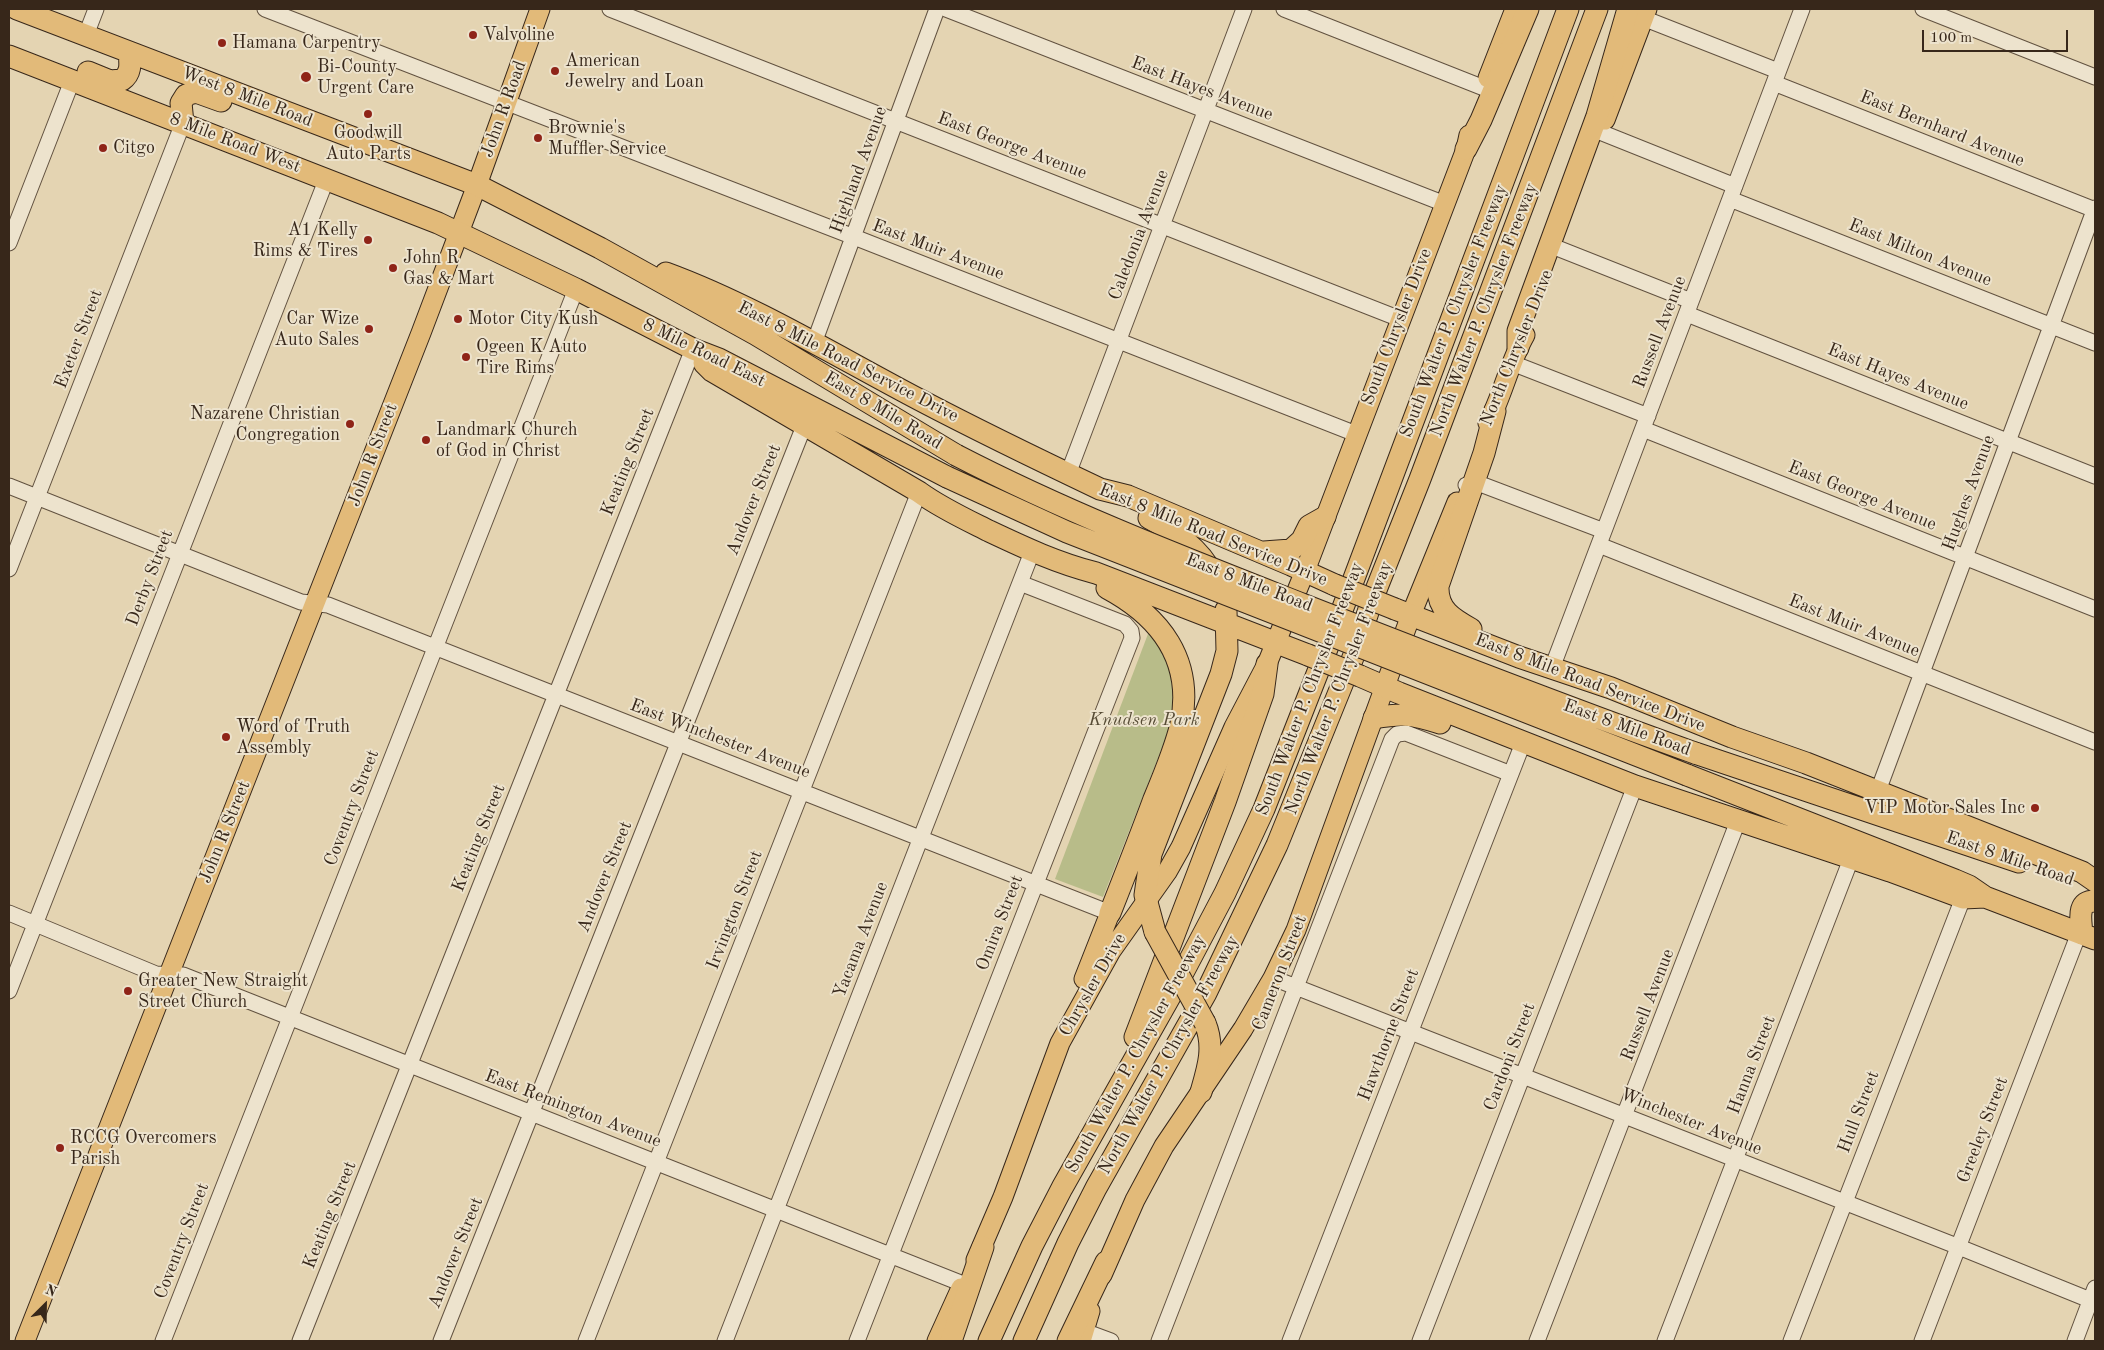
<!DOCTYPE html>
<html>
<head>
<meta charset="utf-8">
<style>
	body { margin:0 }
	#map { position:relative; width:2104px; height:1350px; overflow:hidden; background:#e4d4b2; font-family:"Old Standard TT",serif }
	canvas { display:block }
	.frame { position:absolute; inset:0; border:10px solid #37271a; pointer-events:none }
	.north { position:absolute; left:20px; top:1280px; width:50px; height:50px; -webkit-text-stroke:4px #ede3cd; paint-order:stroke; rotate:23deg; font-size:14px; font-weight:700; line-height:20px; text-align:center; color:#37271a }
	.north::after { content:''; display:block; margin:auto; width:18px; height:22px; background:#37271a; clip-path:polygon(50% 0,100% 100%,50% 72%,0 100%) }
	.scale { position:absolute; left:1922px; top:30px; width:146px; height:22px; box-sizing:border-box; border:2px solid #37271a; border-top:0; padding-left:6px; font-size:15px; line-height:18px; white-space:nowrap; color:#37271a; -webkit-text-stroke:4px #ede3cd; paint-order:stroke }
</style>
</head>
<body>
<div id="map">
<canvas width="2104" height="1350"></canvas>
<div class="frame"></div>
<div class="north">N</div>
<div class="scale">100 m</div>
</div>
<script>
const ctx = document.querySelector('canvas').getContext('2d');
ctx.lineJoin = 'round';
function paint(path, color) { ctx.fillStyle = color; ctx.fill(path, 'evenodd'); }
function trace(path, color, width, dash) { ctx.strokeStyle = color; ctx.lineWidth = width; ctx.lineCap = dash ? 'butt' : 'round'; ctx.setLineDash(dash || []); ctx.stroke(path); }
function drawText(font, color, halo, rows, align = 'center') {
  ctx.font = font + ' "Old Standard TT",serif'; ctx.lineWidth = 4; ctx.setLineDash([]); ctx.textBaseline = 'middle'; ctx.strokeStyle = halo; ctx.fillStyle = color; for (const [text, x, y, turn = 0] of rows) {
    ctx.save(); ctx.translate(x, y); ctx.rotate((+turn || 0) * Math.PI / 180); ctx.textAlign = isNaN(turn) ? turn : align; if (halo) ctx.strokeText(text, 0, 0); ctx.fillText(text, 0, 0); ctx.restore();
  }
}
paint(new Path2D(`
	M 1151,626 L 1158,635 L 1175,685 L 1170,728 L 1103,897 L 1055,879 Z`), '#b8bc89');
const minor = new Path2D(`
	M 265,9 L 854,237 L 1356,434
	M 610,9 L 1400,319
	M 946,9 L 1445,204
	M 1284,9 L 1484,88
	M 1923,9 L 2095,77
	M 1643,18 L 1778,71
	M 86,35 L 96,9
	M 1774,83 L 2095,210
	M 1600,132 L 1735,186
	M 1730,199 L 2095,343
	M 9,243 L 72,81
	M 1557,248 L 1691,301
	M 1687,314 L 2095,476
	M 814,343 L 937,9
	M 1512,363 L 1648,416
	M 1643,429 L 2095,609
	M 1068,474 L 1244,9
	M 1466,485 L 1475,482 L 1604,531
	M 9,486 L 301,602 L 328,605 L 1110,913
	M 1599,545 L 2095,742
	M 9,569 L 183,123
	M 1552,668 L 1802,9
	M 1878,791 L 2095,208
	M 9,913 L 156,974 L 183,975 L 963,1284
	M 1273,978 L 1959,1247 L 2095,1302
	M 9,991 L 327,178
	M 1084,1331 L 1111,1341
	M 163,1341 L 576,289
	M 300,1341 L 693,349
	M 441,1341 L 804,426
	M 586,1341 L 919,492
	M 725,1341 L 1032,552
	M 857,1341 L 1132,638 L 1131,631 L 1125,624 L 1020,583
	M 1159,1341 L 1392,739 L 1397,734 L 1406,733 L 1511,774
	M 1290,1341 L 1523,743
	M 1420,1341 L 1635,786
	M 1537,1341 L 1738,821
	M 1665,1341 L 1851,859
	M 1791,1341 L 1963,898
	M 1922,1341 L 2079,933
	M 2075,1341 L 2095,1288`);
const major = new Path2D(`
	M 1488,78 L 1515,9
	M 1605,120 L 1647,9
	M 1488,423 C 1503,395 1509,363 1525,335
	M 1084,979 L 1110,913
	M 976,1260 L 1003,1197 L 1060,1043 L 1111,951 L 1167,872 L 1181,847 L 1234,727 L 1267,664 L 1305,571 L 1466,149 L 1469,135
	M 1102,1275 L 1135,1200 L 1164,1146 L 1243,1029 L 1273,978 L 1296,930 L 1411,615 L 1457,502
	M 25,1341 L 421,333 L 477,185 L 540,9
	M 937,1341 L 961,1288
	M 1081,1341 L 1090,1311`);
const highway = new Path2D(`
	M 17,9 L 477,185 L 600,248 L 755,334 L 956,455
	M 9,56 L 438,223 L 576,289 L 693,349 L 719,359 L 947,477
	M 88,72 L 110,81 L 122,80 C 132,73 130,63 129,52
	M 183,123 L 181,103 L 186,95 L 196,92 L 221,101
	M 1466,149 L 1481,120 L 1528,9
	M 666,273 C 753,305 838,357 920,400 C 979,431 1039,460 1100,489 L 1128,496 L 1291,565 L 1335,585
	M 1518,348 L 1518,331 L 1597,116 L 1628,9
	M 704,363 L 712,371 L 919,492 C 941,508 965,519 989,531 C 1025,548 1057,563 1096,573 L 1308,655
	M 1149,518 C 1175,532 1200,548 1213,575
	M 1264,552 L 1291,550 L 1302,540 L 1309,526 L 1325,517
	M 1107,588 C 1161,617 1194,660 1181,724 C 1175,749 1164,775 1154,799 C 1140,837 1125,875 1110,913
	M 1395,609 L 1519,657 L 1611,688 L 1732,737 L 1806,763 L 2082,872 L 2095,881
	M 1471,629 C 1453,619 1437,610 1438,586 L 1484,453 L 1495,411
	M 1360,676 L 1399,693 L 1635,786 L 1890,871 L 1963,898 L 1985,897
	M 1374,718 C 1403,713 1412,714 1440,723
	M 1695,753 L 2019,862
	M 1687,775 L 1955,880 L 1969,886 L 1985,897 L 2095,939
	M 1155,932 L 1145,895 L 1151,854 L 1221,674 L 1227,651 L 1226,610
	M 2082,934 C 2081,920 2076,901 2095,901
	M 1135,1037 L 1225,802 L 1263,694 L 1267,664
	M 1201,1092 C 1208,1068 1215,1047 1205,1023
	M 951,1341 L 983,1247
	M 989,1341 L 1032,1246 L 1062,1188 L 1177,984 L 1225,893 L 1264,809 L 1341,613 L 1568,9
	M 1024,1341 L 1068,1243 L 1096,1188 L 1206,993 L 1277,845 L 1354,655 L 1372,600 L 1420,479 L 1597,9
	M 1068,1341 L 1106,1262`);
trace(minor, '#625240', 17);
trace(major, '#37271a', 21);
trace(highway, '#37271a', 23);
trace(minor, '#ede3cd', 15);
trace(major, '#e2ba79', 19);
trace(highway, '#e2ba79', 21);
const highwayBridge = new Path2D(`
	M 956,455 C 1068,513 1185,558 1302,604 C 1432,655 1563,706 1695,753
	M 947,477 L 1067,532 L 1687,775
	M 1335,585 L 1395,609
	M 1308,655 L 1360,676
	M 1155,932 L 1205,1023`);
trace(highwayBridge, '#37271a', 23, []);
trace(highwayBridge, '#e2ba79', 21);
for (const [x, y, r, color] of [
	[473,35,5,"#8f2418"],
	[222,43,5,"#8f2418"],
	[555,71,5,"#8f2418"],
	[306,77,6,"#8f2418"],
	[368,114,5,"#8f2418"],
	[538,138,5,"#8f2418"],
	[103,148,5,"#8f2418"],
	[368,240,5,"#8f2418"],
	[393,268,5,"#8f2418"],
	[458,319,5,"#8f2418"],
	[369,329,5,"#8f2418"],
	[466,357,5,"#8f2418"],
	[350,424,5,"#8f2418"],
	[426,440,5,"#8f2418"],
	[226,737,5,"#8f2418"],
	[2035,808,5,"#8f2418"],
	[128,991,5,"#8f2418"],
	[60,1148,5,"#8f2418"]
]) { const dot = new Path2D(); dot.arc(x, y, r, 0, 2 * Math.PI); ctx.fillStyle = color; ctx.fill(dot); trace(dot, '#ede3cd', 2); }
drawText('18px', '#37271a', '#ede3cd', [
	["Valvoline",483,35],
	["Hamana Carpentry",232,43],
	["American",565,61],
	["Jewelry and Loan",565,82],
	["Bi-County",317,67],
	["Urgent Care",317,88],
	["Brownie's",548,128],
	["Muffler Service",548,149],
	["Goodwill",368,133,"center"],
	["Auto Parts",368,154,"center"],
	["Citgo",113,148],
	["A1 Kelly",358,230,"right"],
	["Rims & Tires",358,251,"right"],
	["John R",403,258],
	["Gas & Mart",403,279],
	["Car Wize",359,319,"right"],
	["Auto Sales",359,340,"right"],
	["Motor City Kush",468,319],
	["Ogeen K Auto",476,347],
	["Tire Rims",476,368],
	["Nazarene Christian",340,414,"right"],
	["Congregation",340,435,"right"],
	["Landmark Church",436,430],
	["of God in Christ",436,451],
	["Word of Truth",236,727],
	["Assembly",236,748],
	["VIP Motor Sales Inc",2025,808,"right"],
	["Greater New Straight",138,981],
	["Street Church",138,1002],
	["RCCG Overcomers",70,1138],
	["Parish",70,1159]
], 'left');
drawText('18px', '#37271a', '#ede3cd', [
	["East Hayes Avenue",1202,89,21],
	["West 8 Mile Road",247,97,21],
	["John R Road",504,109,-70],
	["East Bernhard Avenue",1942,129,22],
	["8 Mile Road West",235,143,21],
	["East George Avenue",1012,146,21],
	["Highland Avenue",859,170,-70],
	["Caledonia Avenue",1139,235,-69],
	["East Muir Avenue",938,250,21],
	["East Milton Avenue",1920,253,22],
	["North Walter P. Chrysler Freeway",1484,310,-69],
	["South Walter P. Chrysler Freeway",1454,311,-69],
	["South Chrysler Drive",1397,327,-69],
	["Russell Avenue",1660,332,-69],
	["Exeter Street",79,339,-69],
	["North Chrysler Drive",1517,348,-68],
	["8 Mile Road East",704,353,26],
	["East 8 Mile Road Service Drive",848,362,27],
	["East Hayes Avenue",1898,377,22],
	["East 8 Mile Road",883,411,31],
	["John R Street",373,455,-69],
	["Keating Street",628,462,-68],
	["Hughes Avenue",1969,493,-70],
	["East George Avenue",1862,496,22],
	["Andover Street",754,500,-68],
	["East 8 Mile Road Service Drive",1213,535,22],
	["Derby Street",150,578,-69],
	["East 8 Mile Road",1249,583,21],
	["East Muir Avenue",1854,626,22],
	["East 8 Mile Road Service Drive",1590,683,21],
	["North Walter P. Chrysler Freeway",1339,688,-69],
	["South Walter P. Chrysler Freeway",1310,689,-69],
	["East 8 Mile Road",1627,728,20],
	["East Winchester Avenue",720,739,21],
	["Coventry Street",352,808,-69],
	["John R Street",225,832,-68],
	["Keating Street",479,838,-68],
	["East 8 Mile Road",2010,859,19],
	["Andover Street",605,877,-68],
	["Irvington Street",735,910,-69],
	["Omira Street",1000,923,-69],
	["Yacama Avenue",861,940,-69],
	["Cameron Street",1280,973,-69],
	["Chrysler Drive",1093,985,-60],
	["Russell Avenue",1648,1005,-69],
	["Hawthorne Street",1389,1035,-69],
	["South Walter P. Chrysler Freeway",1136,1054,-61],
	["North Walter P. Chrysler Freeway",1169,1055,-61],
	["Cardoni Street",1510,1057,-69],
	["Hanna Street",1752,1065,-69],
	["East Remington Avenue",573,1109,21],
	["Hull Street",1859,1112,-69],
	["Winchester Avenue",1691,1122,22],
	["Greeley Street",1983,1130,-69],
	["Keating Street",330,1215,-68],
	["Coventry Street",182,1241,-69],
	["Andover Street",456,1253,-68]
]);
drawText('italic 18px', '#574c36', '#ede3cd', [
	["Knudsen Park",1144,720]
]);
</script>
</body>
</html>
